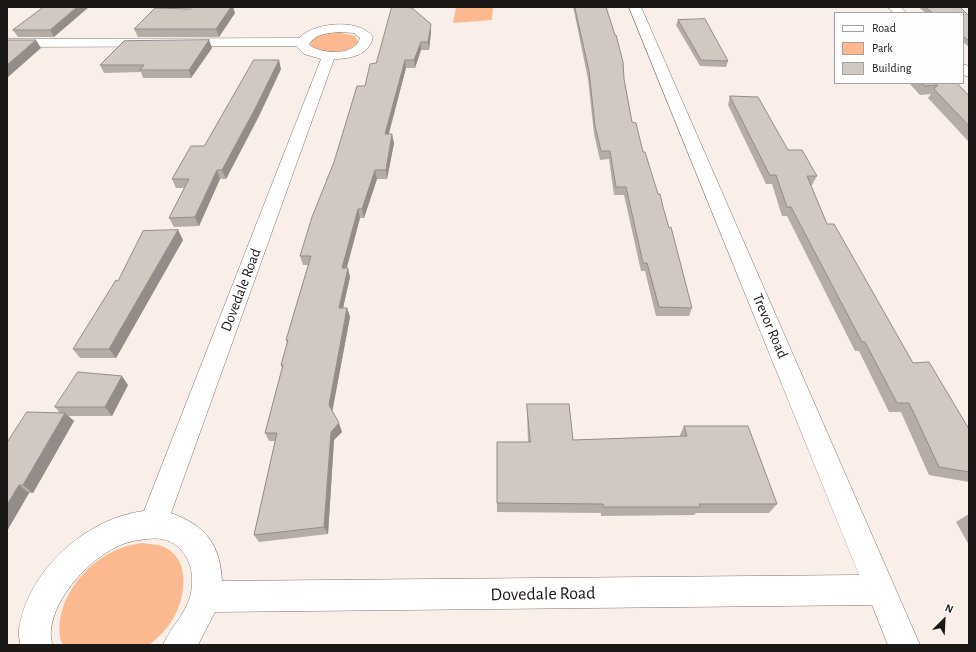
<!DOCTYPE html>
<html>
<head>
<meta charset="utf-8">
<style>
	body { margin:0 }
	#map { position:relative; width:976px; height:652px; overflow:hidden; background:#f9eee8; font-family:"Alegreya Sans",sans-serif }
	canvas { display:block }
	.frame { position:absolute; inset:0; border:8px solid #1b1715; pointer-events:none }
	.legend { position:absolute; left:834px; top:12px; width:130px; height:72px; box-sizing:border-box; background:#fefefe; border:1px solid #a3a2a1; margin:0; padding:5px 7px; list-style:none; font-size:12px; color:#1b1715 }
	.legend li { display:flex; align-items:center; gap:8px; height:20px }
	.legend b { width:20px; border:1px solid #a3a2a1 }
	.north { position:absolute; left:924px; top:600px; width:40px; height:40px; -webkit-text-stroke:3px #fefefe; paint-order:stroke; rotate:24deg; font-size:11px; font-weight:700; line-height:16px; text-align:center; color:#1b1715 }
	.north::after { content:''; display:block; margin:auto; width:14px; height:18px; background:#1b1715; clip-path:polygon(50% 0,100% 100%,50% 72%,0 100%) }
</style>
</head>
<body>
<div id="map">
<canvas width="976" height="652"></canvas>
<div class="frame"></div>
<ul class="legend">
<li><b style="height:5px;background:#fff"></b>Road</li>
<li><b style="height:11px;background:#fcb98f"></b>Park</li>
<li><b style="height:11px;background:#d2c8c2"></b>Building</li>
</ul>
<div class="north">N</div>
</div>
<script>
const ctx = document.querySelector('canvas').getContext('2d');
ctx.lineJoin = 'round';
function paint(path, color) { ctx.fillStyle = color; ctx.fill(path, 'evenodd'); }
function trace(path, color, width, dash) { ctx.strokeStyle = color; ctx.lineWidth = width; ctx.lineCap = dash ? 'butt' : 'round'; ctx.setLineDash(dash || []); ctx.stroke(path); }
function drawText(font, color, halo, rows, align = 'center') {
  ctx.font = font + ' "Alegreya Sans",sans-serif'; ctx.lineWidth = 4; ctx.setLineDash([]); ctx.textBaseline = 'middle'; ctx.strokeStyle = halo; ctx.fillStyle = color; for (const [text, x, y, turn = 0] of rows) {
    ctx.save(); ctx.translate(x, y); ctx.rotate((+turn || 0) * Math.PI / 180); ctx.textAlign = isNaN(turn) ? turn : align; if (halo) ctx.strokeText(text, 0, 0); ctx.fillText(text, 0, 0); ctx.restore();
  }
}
paint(new Path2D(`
	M 456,7 L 493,7 L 492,20 L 453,23 Z
	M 337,32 L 355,36 L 358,42 C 350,54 320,56 311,46 C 311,34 328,33 337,32 Z
	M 142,543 C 147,544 153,544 158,545 C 191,553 187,594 174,617 C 168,628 159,637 149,645 L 63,645 C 58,637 59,624 61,615 C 68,584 94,557 124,547 C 130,545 136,544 142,543 Z`), '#fcb98f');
const minor = new Path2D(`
	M 629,7 L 641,7 L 920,645 L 888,645 L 872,605 L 215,612 L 198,645 L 163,645 C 170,628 185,615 190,597 C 194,581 193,564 182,551 C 173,540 161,537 147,539 C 139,540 131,541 123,544 C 92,556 54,596 51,630 C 50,635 52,640 52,645 L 20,645 C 20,640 18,635 19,630 C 27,571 86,518 144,511 L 321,59 L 304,54 L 296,46 L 7,47 L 7,39 L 299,38 C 314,22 360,18 373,37 C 369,55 351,59 334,59 L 171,513 C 206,526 220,544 222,581 L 859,575 ZM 339,32 L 354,33 L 360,38 C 355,57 321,54 309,45 C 314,34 328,33 339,32 Z
	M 888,7 L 901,7 L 907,13 L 894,13 Z
	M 963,64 L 969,66 L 969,77 L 963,75 Z`);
trace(minor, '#7d746e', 1);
paint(minor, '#fff');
paint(new Path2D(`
	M 44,7 L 54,37 L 18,37 L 13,30 Z
	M 573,7 L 606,7 L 624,79 L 632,122 L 663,207 L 692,308 L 689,316 L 656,316 L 645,271 L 641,271 L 624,195 L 614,195 L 609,159 L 600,160 L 594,134 L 588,79 L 574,11 Z
	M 918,7 L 960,7 L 969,16 L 969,47 L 963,42 L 963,13 L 926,13 Z
	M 235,13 L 219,37 L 138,37 L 134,29 Z
	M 678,20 L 728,61 L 726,67 L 700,66 L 676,25 Z
	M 431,32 L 429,50 L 421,50 L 415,68 L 406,68 L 389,134 L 394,143 L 387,179 L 377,179 L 364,218 L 360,218 L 347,268 L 350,277 L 343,308 L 347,308 L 350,317 L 332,411 L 342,432 L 334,440 L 328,534 L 259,542 L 254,535 L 275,441 L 269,441 L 265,433 L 282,368 L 281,365 L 287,343 L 286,340 L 308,265 L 303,265 L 300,256 L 365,86 L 376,63 Z
	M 209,40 L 212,48 L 191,78 L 143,78 L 141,72 L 104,73 L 100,65 Z
	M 281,69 L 259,116 L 226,179 L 220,179 L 199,226 L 174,227 L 169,218 L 184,188 L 176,188 L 172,179 Z
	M 909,83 L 957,83 L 969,96 L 969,142 L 928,98 L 931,94 L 920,95 Z
	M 730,96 L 817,176 L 812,185 L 811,185 L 827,224 L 913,363 L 969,429 L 969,482 L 929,475 L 901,412 L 889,412 L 859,351 L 855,351 L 787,216 L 782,216 L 772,184 L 766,184 L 728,105 Z
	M 178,230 L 183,240 L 116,358 L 80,358 L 73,349 L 118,281 Z
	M 128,385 L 112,416 L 68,416 L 74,421 L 33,493 L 29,493 L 7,531 L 7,443 L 60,413 L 55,407 Z
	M 527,404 L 573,440 L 680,437 L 680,435 L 684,426 L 777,504 L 769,513 L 696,513 L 694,515 L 601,516 L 601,513 L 497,512 L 497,451 L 528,442 L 527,414 Z
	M 967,515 L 969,515 L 969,545 L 956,522 Z`), '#b5aca7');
paint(new Path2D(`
	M 77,7 L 89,7 L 54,37 L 50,30 Z
	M 231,7 L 233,7 L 235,13 L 219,37 L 216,29 Z
	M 431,24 L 431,32 L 429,50 L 428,42 Z
	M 36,40 L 41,48 L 7,78 L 7,65 Z
	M 209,40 L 212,48 L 191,78 L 189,70 Z
	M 421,42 L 421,50 L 415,68 L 414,60 Z
	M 279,60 L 281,69 L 259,116 L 226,179 L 222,170 Z
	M 405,60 L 406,68 L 386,143 L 385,134 Z
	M 392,134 L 394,143 L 387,179 L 386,170 Z
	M 217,170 L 220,179 L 199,226 L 195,217 Z
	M 375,170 L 377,179 L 364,218 L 362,209 Z
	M 358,209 L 360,218 L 344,277 L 342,268 Z
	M 178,230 L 183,240 L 116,358 L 109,349 Z
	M 348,268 L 350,277 L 341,317 L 339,308 Z
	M 347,308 L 350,317 L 332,413 L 329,405 Z
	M 122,376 L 128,385 L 112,416 L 105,407 Z
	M 65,413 L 74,421 L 33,493 L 23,485 Z
	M 339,423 L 342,432 L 334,440 L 328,534 L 324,527 L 331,432 Z
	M 19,485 L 29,493 L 7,531 L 7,505 Z`), '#938c88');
const building = new Path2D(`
	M 44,7 L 77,7 L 50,30 L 13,30 Z
	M 193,7 L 231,7 L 216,29 L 134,29 L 155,8 L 190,9 Z
	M 392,7 L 405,7 L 412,8 L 431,24 L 428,42 L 421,42 L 414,60 L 405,60 L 385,134 L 392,134 L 386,170 L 375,170 L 362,209 L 358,209 L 342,268 L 348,268 L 339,308 L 347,308 L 329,405 L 339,423 L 331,432 L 324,527 L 254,535 L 277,433 L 265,433 L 283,365 L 281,365 L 288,340 L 286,340 L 311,256 L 300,256 L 312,217 L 334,162 L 357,86 L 365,86 L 370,64 L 376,63 Z
	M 575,7 L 606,7 L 615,35 L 616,35 L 623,62 L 624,79 L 632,122 L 636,123 L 643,152 L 645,152 L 658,194 L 660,194 L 663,207 L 669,228 L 671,227 L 692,308 L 659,307 L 647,263 L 643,263 L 626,187 L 616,187 L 610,151 L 601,151 L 595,126 L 589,71 Z
	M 925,7 L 960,7 L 969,16 L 969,41 L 963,36 L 963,13 L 933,13 Z
	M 705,19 L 728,61 L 701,60 L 678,20 Z
	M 7,40 L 36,40 L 7,65 Z
	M 209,40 L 189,70 L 140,70 L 144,65 L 100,65 L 124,41 Z
	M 254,60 L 279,60 L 256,107 L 222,170 L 217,170 L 195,217 L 169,218 L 189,179 L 172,179 L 191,146 L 204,146 Z
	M 922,83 L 957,83 L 969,96 L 969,126 L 934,89 L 938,85 L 925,86 Z
	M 730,96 L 758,97 L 788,150 L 802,150 L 817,176 L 807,176 L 827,224 L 834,224 L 913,363 L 929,362 L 969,429 L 969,472 L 939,467 L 909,403 L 897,403 L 865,342 L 862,342 L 791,207 L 787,207 L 776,175 L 770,175 Z
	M 178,230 L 109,349 L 73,349 L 116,280 L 118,281 L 143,231 Z
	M 78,372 L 122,376 L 105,407 L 55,407 Z
	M 527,404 L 569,404 L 573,440 L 687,436 L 684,426 L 748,426 L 777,504 L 699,504 L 700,507 L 604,507 L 603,504 L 497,503 L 497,442 L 530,442 Z
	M 27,412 L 65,413 L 23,485 L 19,485 L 7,505 L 7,443 Z`);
paint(building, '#d2c8c2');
trace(building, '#938c88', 1);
drawText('15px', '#1b1715', '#fefefe', [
	["Dovedale Road",241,290,-69],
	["Trevor Road",770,326,67]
]);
drawText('18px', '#1b1715', '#fefefe', [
	["Dovedale Road",543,594,-1]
]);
</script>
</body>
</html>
